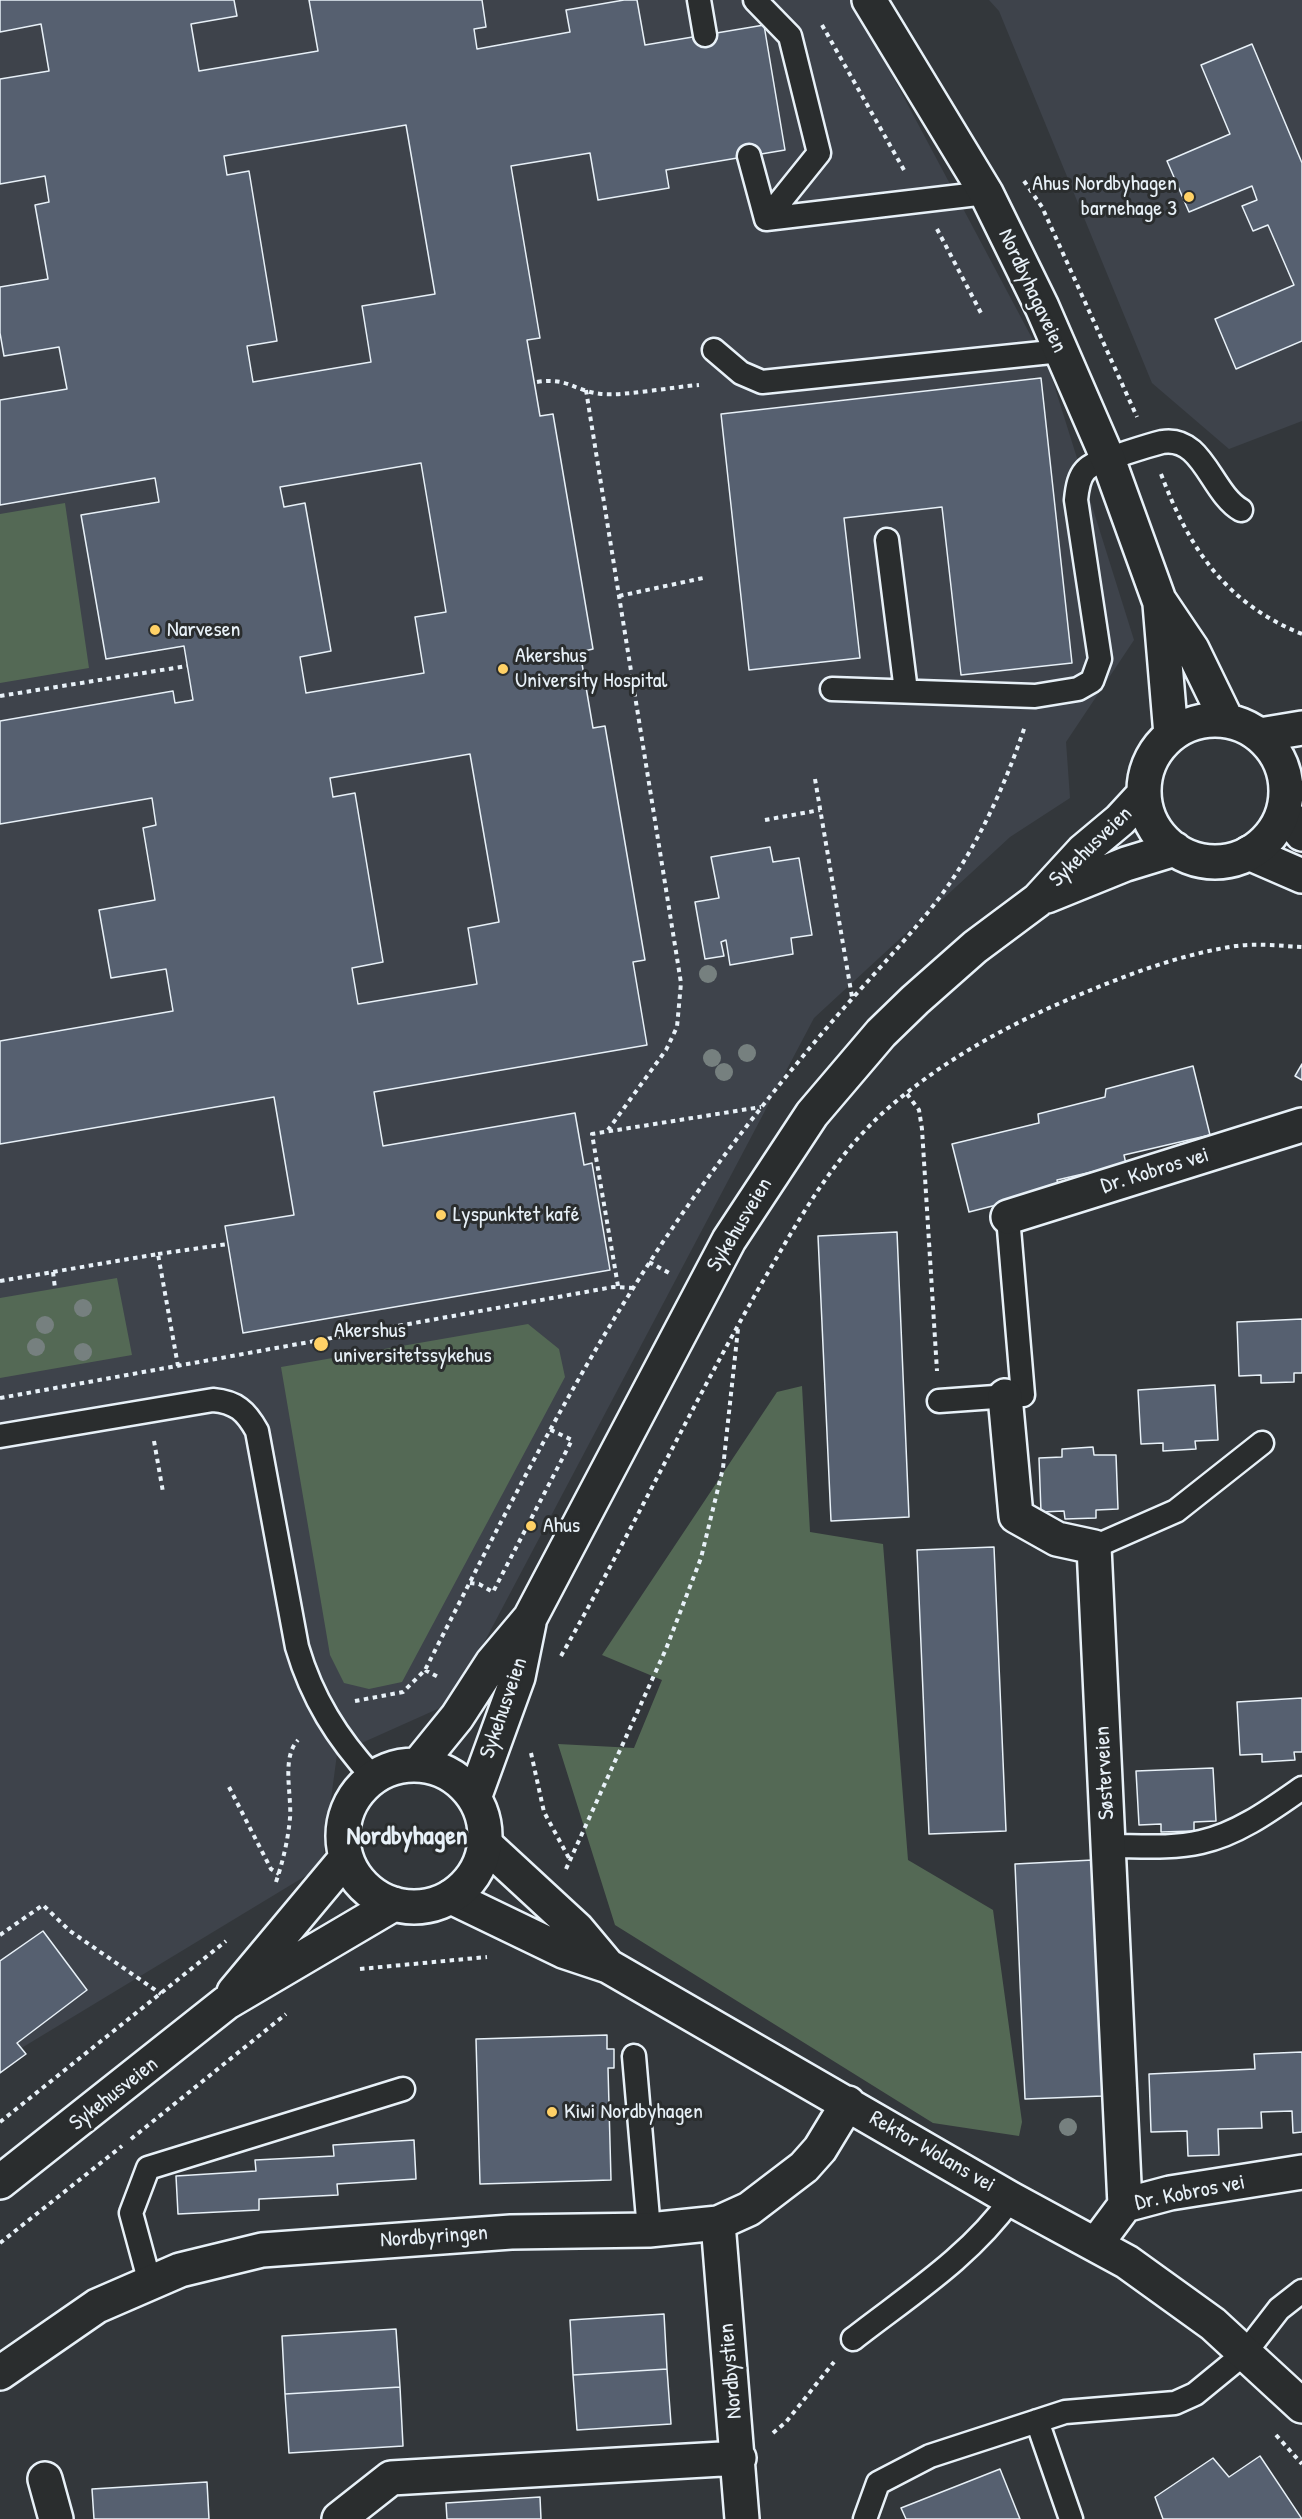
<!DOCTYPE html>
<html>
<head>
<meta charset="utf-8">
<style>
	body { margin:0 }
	canvas { display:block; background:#33373b }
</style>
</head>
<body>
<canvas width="1302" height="2519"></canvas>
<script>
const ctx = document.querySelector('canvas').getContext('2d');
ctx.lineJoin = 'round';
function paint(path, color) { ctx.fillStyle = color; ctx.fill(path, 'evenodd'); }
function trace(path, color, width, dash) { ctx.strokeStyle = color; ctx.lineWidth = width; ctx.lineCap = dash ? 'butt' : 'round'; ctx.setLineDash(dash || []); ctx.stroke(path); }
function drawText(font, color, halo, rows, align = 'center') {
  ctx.font = font + ' "Patrick Hand",sans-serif'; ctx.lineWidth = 6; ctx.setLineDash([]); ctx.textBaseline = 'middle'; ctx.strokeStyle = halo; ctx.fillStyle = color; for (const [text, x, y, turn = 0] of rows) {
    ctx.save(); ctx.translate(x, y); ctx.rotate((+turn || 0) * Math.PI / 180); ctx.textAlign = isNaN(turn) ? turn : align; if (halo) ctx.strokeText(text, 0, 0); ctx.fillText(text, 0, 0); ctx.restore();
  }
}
paint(new Path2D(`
	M 0,0 L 852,0 L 1050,372 L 1134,640 L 1066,742 L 1070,798 L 1010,837 L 814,1018 L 469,1671 L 442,1707 L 337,1754 L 322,1866 L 0,2061 Z
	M 989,0 L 1302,0 L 1302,421 L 1229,449 L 1152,383 L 999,11 Z`), '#3e434b');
paint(new Path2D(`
	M 65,503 L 89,668 L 0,683 L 0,514 Z
	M 117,1278 L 132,1355 L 0,1378 L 0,1298 Z
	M 528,1324 L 559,1349 L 565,1377 L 402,1682 L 369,1689 L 344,1683 L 330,1655 L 281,1367 Z
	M 802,1386 L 810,1532 L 883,1544 L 908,1860 L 993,1910 L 1022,2122 L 1019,2136 L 933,2123 L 615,1925 L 558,1744 L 634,1748 L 662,1680 L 602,1655 L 777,1392 Z`), '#546955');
const building = new Path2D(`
	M 0,0 L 234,0 L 237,16 L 191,24 L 199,71 L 318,51 L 309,0 L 482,0 L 486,27 L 474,29 L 477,49 L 570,32 L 566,10 L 624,0 L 637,0 L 645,45 L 764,25 L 785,150 L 666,170 L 669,188 L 598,200 L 590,153 L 511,166 L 540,338 L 527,340 L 540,416 L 553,414 L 593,649 L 580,652 L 593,728 L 605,726 L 645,960 L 633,962 L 647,1045 L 374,1092 L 383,1146 L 575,1113 L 584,1165 L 592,1163 L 610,1270 L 243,1333 L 225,1226 L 294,1215 L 274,1097 L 0,1144 L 0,1041 L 173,1011 L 166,969 L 111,978 L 99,910 L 155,900 L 143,828 L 156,825 L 152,798 L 0,824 L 0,721 L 173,691 L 175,703 L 193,700 L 184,646 L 106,659 L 81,515 L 159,502 L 155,478 L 0,505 L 0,400 L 67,389 L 59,347 L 4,356 L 0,333 L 0,287 L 48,279 L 35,205 L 49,202 L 45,176 L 0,184 L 0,79 L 49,71 L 41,24 L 0,32 ZM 406,125 L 435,294 L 362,306 L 371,362 L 253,382 L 247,346 L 277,341 L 249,171 L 227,175 L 224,156 ZM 421,463 L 446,612 L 415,617 L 424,673 L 306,693 L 300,657 L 331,651 L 305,503 L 284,507 L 280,487 ZM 470,754 L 499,922 L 468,928 L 477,984 L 358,1004 L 352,968 L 383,962 L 355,793 L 333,797 L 330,778 Z
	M 1252,44 L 1302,163 L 1302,341 L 1236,369 L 1215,319 L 1294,285 L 1268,225 L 1253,231 L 1242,206 L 1257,200 L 1252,186 L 1189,212 L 1167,161 L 1230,134 L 1201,65 Z
	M 1041,378 L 1072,663 L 961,675 L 942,507 L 844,518 L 860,658 L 749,670 L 721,414 Z
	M 770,847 L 773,862 L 799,858 L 812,935 L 791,938 L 793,954 L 730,965 L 726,940 L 721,942 L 724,956 L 705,959 L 695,902 L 719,898 L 711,857 Z
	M 1302,1064 L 1302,1080 L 1295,1076 Z
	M 1193,1066 L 1210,1135 L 1124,1155 L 1126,1164 L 1057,1180 L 1059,1189 L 969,1212 L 952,1144 L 1039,1123 L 1038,1114 L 1105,1097 L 1106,1089 Z
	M 897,1232 L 909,1517 L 831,1521 L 818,1236 Z
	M 1302,1319 L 1302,1373 L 1294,1373 L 1294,1382 L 1261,1383 L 1261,1375 L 1239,1376 L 1237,1322 Z
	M 1215,1385 L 1218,1440 L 1195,1441 L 1196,1449 L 1163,1451 L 1163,1443 L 1141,1444 L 1138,1390 Z
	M 1093,1447 L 1094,1455 L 1116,1455 L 1118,1509 L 1096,1510 L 1096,1518 L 1065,1519 L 1064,1511 L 1041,1512 L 1039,1458 L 1062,1457 L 1062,1449 Z
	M 994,1547 L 1006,1831 L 929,1834 L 917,1550 Z
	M 1302,1698 L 1302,1752 L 1294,1752 L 1295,1760 L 1262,1762 L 1262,1754 L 1240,1755 L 1237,1702 Z
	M 1213,1768 L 1216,1821 L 1194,1822 L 1194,1831 L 1161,1832 L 1161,1824 L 1139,1825 L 1136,1771 Z
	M 1093,1860 L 1103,2096 L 1025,2099 L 1015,1864 Z
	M 43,1931 L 87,1990 L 17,2043 L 26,2054 L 0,2073 L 0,1961 Z
	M 607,2035 L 607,2049 L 614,2049 L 614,2068 L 608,2068 L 611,2180 L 480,2184 L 476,2039 Z
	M 1302,2052 L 1302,2132 L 1293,2133 L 1292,2111 L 1261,2112 L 1262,2128 L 1218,2129 L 1219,2155 L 1188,2156 L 1187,2131 L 1151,2132 L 1149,2074 L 1255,2069 L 1254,2054 Z
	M 414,2140 L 416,2179 L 337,2184 L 338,2195 L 259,2199 L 259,2210 L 178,2214 L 176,2176 L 256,2171 L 255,2160 L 334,2156 L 333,2145 Z
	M 664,2314 L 667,2369 L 573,2375 L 570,2320 Z
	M 396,2329 L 400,2387 L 285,2394 L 282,2336 Z
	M 667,2369 L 671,2424 L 577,2430 L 573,2375 Z
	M 400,2387 L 403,2446 L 289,2453 L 285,2394 Z
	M 1260,2456 L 1302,2519 L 1163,2519 L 1155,2497 L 1213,2458 L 1229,2477 Z
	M 1000,2469 L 1020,2519 L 906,2519 L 901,2508 Z
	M 207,2482 L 209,2519 L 94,2519 L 92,2489 Z
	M 540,2497 L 541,2519 L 447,2519 L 446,2503 Z`);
paint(building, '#566070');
trace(building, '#e8f1f8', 1.5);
const lane = new Path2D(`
	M 699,0 L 705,35
	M 755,0 L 790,36 L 819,153 L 766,219
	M 749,156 L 766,219 L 986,193
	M 714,350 L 741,373 L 762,382 L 1061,351
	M 887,540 L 906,691
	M 832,689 L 1035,696 L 1078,689 L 1092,681 L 1100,659 L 1076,500 C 1079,470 1085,466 1113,457 C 1129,452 1146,446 1162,442 C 1203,435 1211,493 1241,510
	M 939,1401 L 1023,1395 L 1008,1217
	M 0,1436 L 213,1400 C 236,1402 246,1411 257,1431 L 297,1647 C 312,1698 337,1738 373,1777
	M 1094,1547 L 1176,1511 L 1262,1443
	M 1108,1846 C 1139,1846 1171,1849 1201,1842 C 1238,1834 1272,1809 1302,1788
	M 634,2056 L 649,2230
	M 150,2283 L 131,2213 L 148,2168 L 403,2089
	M 853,2339 C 908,2296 970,2257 1011,2199
	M 1037,2421 L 1071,2519
	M 865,2519 L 878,2483 L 930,2456 L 1065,2412 L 1175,2403 L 1195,2394 L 1245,2353 L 1279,2309 L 1302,2291`);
const street = new Path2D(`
	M 1284,811 L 1302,834
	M 1249,853 L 1302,876
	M 1008,1217 L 1302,1125
	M 1005,1396 L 1016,1516 L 1057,1539 L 1094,1547 L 1125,2205
	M 485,1844 L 577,1929 L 608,1966
	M 451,1897 L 563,1951 L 608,1966 L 1011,2199 L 1127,2262 L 1213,2324 L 1302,2406
	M 718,2223 L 742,2519
	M 1096,2244 L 1125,2205 L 1170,2193 L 1302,2172
	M 0,2373 L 97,2306 L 180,2270 L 262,2250 L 511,2232 L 649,2230 L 718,2223 L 749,2209 L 804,2167 L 820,2149 L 848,2103
	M 45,2479 L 56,2519
	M 339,2519 L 391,2478 L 739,2458`);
const secondary = new Path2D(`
	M 869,0 L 986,193 L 1042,307 L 1108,459 L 1159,600 L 1192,649 L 1227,721
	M 1160,604 L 1171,735
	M1144 791a71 71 0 1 1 142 0a71 71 0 1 1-142 0Z
	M 1260,735 L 1302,728
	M 1047,896 L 1126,864 L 1175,849
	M 418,1765 L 457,1717 L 492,1663 L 530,1618 L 729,1240 L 812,1114 L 881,1033 L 915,1000 L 975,947 L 1038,900 L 1083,851 L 1120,820 L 1144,794
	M343 1836a71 71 0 1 1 142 0a71 71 0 1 1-142 0Z
	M 474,1798 L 518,1677 L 529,1623
	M 234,1992 L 346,1858
	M 0,2182 L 226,2003 L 394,1904`);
trace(lane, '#e8f1f8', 27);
trace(street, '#e8f1f8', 38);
trace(secondary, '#e8f1f8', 38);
trace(new Path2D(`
	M 822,25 L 904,170
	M 1024,181 L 1042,207 L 1137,417
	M 937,229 L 981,313
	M 537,382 C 568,377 574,391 601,394 C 626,396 672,387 699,385
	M 586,390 L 681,983 L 677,1027 L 666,1050 L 608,1130
	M 1161,474 C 1189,548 1225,603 1302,634
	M 619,596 L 703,578
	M 0,696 L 187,666
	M 815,779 L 852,997
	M 765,820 L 820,810
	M 907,1094 L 919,1110 L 922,1129 L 937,1371
	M 158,1254 L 228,1244
	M 649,1262 L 671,1274
	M 53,1272 L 55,1288
	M 0,1281 L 158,1254 L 178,1366
	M 618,1286 L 592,1134 L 761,1107
	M 0,1398 L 613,1287 L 633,1288
	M 154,1441 L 163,1492
	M 470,1583 L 479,1584 L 493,1592 L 572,1440 L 549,1429
	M 561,1656 C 630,1535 690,1409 759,1288 C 796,1225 831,1159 886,1110 C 943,1060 1009,1024 1079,995 C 1129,974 1182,954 1236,946 C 1257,943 1281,946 1302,947
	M 425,1670 L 440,1678
	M 355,1701 L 403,1692 L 425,1670 C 509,1506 591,1340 699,1190 C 742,1130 788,1073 836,1017 C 868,980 902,945 933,906 C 974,854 1004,789 1025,726
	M 531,1753 L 544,1812 L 570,1860
	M 229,1787 L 271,1869 L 279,1874
	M 566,1869 L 666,1649 L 701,1558 L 723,1468 L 738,1329
	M 276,1882 C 283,1861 288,1840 290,1818 C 292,1795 281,1758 298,1740
	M 0,1935 L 43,1905 L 70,1931 L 161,1994
	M 360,1969 L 487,1957
	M 0,2122 L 226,1941
	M 131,2139 L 286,2014
	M 0,2243 L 122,2146
	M 773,2433 L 786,2422 L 834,2362
	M 1276,2435 L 1302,2464`), '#e8f1f8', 4, [4.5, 4.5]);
trace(lane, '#2a2d2e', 22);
trace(street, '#2a2d2e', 33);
trace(secondary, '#2a2d2e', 33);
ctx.fillStyle = '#76807f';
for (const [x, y] of [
	[708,974],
	[747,1053],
	[712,1058],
	[724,1072],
	[83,1308],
	[45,1325],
	[36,1347],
	[83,1352],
	[1068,2127]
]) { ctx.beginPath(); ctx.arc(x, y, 9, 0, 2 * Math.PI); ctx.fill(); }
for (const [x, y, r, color] of [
	[1189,197,6,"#ffd166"],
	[155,630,6,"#ffd166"],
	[503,669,6,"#ffd166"],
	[441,1215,6,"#ffd166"],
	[321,1344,8,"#ffd166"],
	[531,1526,6,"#ffd166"],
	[552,2112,6,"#ffd166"]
]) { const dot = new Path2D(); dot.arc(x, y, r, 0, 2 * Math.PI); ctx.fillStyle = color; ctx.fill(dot); trace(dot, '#2a2d2e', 2); }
drawText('22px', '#e8f1f8', '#2a2d2e', [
	["Ahus Nordbyhagen",1177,184,"right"],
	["barnehage 3",1177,209,"right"],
	["Narvesen",167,630],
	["Akershus",515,656],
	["University Hospital",515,681],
	["Lyspunktet kafé",453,1215],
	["Akershus",334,1331],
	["universitetssykehus",334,1356],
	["Ahus",543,1526],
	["Kiwi Nordbyhagen",564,2112]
], 'left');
drawText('22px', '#e8f1f8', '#2a2d2e', [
	["Nordbyhagaveien",1032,291,65],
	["Sykehusveien",1091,847,-44],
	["Dr. Kobros vei",1155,1171,-17],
	["Sykehusveien",740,1225,-59],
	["Sykehusveien",504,1708,-71],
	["Søsterveien",1105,1773,-93],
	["Sykehusveien",114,2094,-38],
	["Rektor Wolans vei",932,2152,30],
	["Dr. Kobros vei",1190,2193,-11],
	["Nordbyringen",434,2237,-4],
	["Nordbystien",731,2371,-95]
]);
drawText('bold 26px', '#e8f1f8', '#2a2d2e', [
	["Nordbyhagen",407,1837]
]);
</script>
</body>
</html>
